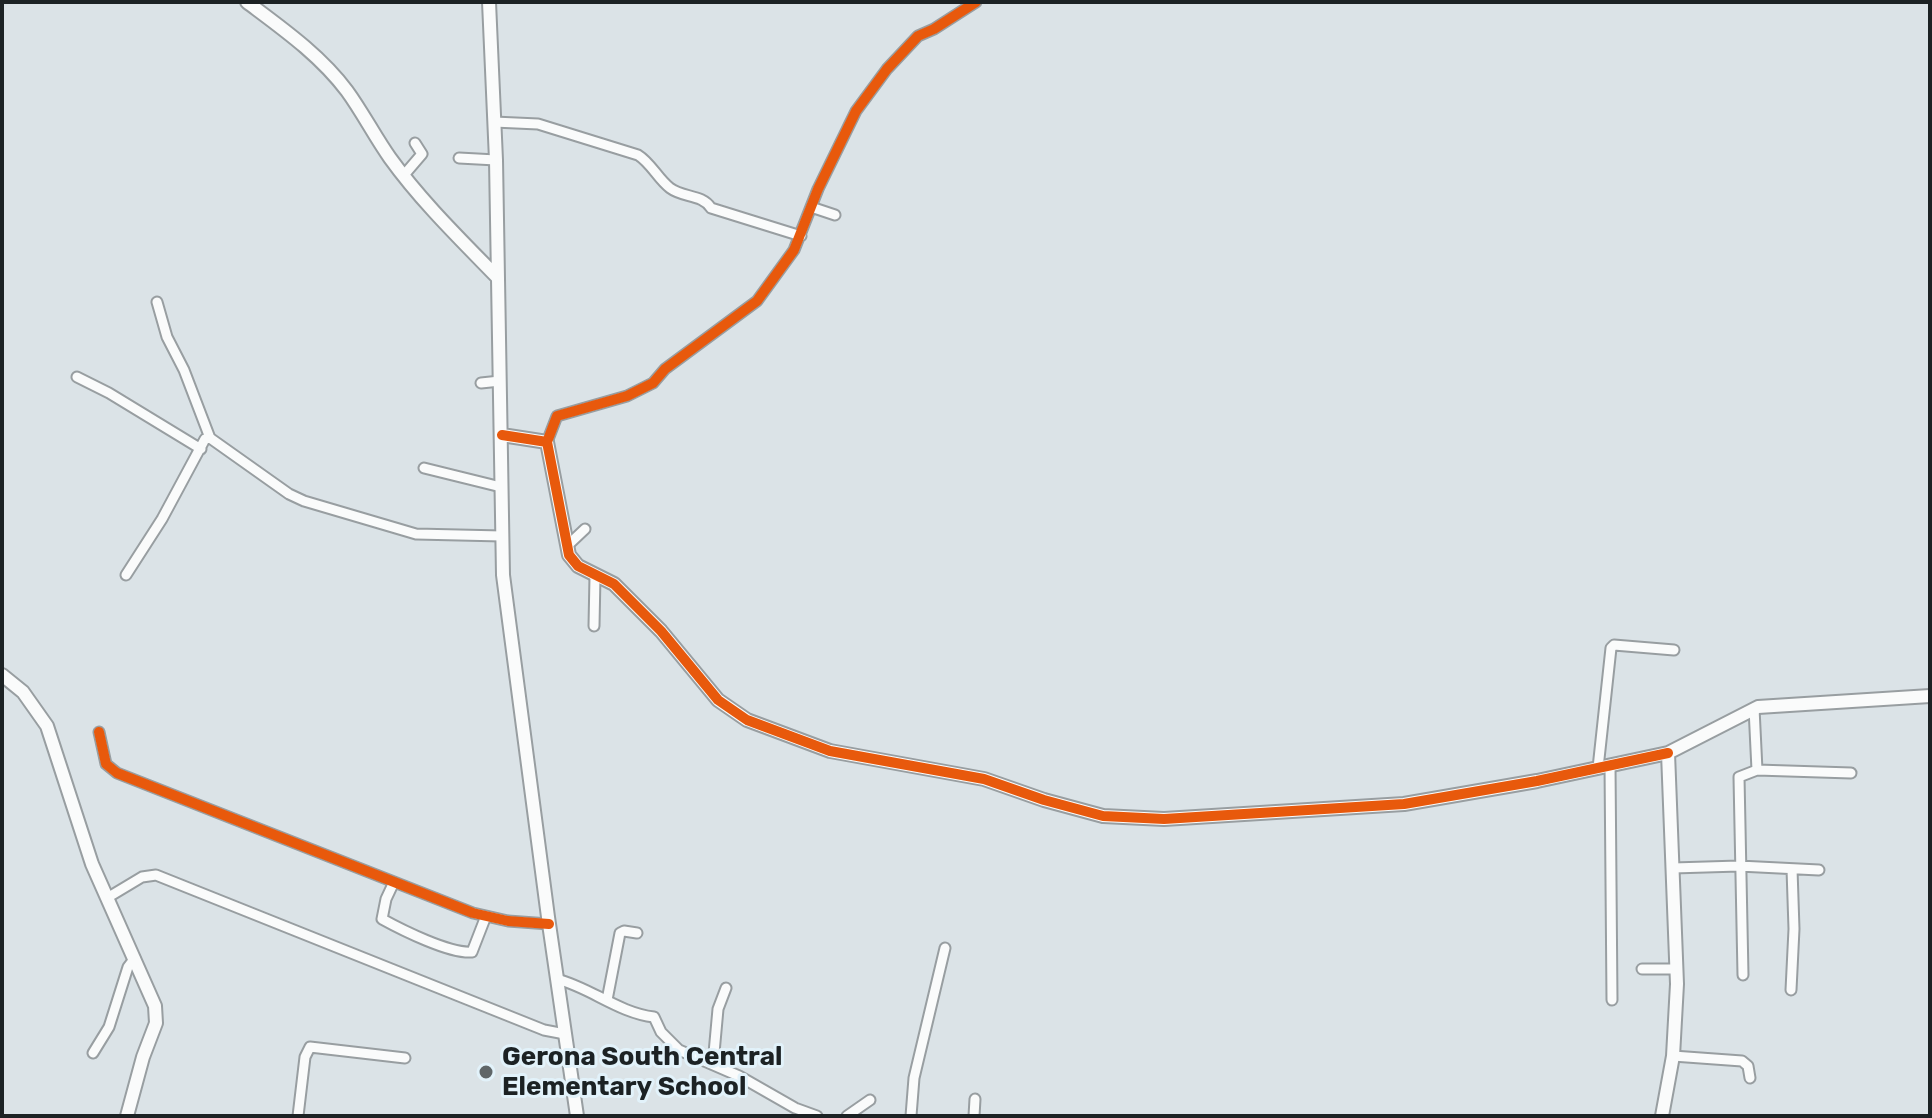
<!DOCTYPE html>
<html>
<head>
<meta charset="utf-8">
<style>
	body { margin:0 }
	#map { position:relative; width:1932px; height:1118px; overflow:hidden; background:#dbe3e7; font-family:Rubik,sans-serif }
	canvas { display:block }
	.frame { position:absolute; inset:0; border:4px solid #1c2224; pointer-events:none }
</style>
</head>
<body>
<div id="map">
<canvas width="1932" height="1118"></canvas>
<div class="frame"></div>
</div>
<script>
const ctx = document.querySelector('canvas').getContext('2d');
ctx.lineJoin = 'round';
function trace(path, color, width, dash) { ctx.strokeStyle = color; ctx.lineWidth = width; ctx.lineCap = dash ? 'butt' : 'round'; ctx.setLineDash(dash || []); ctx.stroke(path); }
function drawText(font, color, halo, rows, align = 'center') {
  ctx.font = font + ' Rubik,sans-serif'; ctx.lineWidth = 6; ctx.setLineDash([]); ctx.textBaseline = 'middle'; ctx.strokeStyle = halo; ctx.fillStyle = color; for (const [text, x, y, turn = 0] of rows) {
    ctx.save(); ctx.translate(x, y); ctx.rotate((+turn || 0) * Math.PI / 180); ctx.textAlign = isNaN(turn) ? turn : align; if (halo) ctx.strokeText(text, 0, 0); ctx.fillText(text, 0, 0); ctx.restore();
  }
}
const street = new Path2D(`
	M 494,122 L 538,124 L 638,155 C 651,163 658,179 670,188 C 683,198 702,194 711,208 L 801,236
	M 459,158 L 496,160
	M 404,175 L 422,154 L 415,143
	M 811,207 L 835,215
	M 157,302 L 167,337 L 184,370 L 210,438 L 289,494 L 304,501 L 416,534 L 502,536
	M 77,377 L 109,393 L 201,449
	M 481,383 L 500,381
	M 547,442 L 557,416 L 627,396 L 653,383 L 665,369 L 757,301 L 794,250 L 818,189 L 856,111 L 887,69 L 918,36 L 934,29 L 976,2
	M 424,468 L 501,487
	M 567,546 L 585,529
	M 126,575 L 162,519 L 205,439 L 210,438
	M 594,626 L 595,576
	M 1754,708 L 1757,770
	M 99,732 L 106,764 L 117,773 L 473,913 L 508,921 L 549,924
	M 1610,765 L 1612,1000
	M 1598,768 L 1611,648 L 1614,645 L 1674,650
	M 1673,868 L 1739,866 L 1819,870
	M 394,882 L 386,899 L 382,919 C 402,930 450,954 472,952 L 486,916
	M 107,898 L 142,877 L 156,875 L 544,1030 L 565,1034
	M 1642,969 L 1677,969
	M 1743,975 L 1739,777 L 1757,770 L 1851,773
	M 557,979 C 591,988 619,1013 654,1017 L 661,1032 L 679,1050 L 739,1076 L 795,1108 L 817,1116
	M 1791,990 L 1794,929 L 1792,869
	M 607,1000 L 620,933 L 624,931 L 637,933
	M 93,1053 L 109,1027 L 128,967 L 135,958
	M 1673,1056 L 1742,1061 L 1748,1066 L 1750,1078
	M 713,1064 L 718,1009 L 726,988
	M 298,1116 L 305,1057 L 310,1047 L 405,1058
	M 847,1116 L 870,1100
	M 911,1116 L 914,1078 L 945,948
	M 974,1116 L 975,1099`);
const secondary = new Path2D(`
	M 247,2 C 283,29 320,55 347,91 C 363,113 375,137 390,158 C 421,201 460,239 497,277
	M 489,2 L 496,160 L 503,575 L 548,917 L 577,1116
	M 502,435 L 547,442 L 569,555 L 578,566 L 614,584 L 661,631 L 718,700 L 747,720 L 830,751 L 984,779 L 1044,800 L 1103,816 L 1164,819 L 1404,804 L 1537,781 L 1668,753
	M 2,675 L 23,692 L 47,726 L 92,864 L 155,1006 L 156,1023 L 143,1057 L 127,1116
	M 1662,1116 L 1673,1056 L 1677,984 L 1668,753 L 1758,707 L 1930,696`);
trace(street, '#989ea1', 13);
trace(secondary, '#989ea1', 16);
trace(street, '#fafbfb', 9);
trace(secondary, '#fafbfb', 12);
trace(new Path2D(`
	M 502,435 L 547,442 L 569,555 L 578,566 L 614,584 L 661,631 L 718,700 L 747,720 L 830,751 L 984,779 L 1044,800 L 1103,816 L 1164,819 L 1404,804 L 1537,781 L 1668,753
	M 547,442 L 557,416 L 627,396 L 653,383 L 665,369 L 757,301 L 794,250 L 818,189 L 856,111 L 887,69 L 918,36 L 934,29 L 976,2
	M 99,732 L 106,764 L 117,773 L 473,913 L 508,921 L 549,924`), '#e8590c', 10);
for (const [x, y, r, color] of [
	[486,1072,8,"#5f6668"]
]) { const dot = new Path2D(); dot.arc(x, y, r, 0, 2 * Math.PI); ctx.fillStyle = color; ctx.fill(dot); trace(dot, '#e2f2fa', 3); }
drawText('bold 26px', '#1c2224', '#e2f2fa', [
	["Gerona South Central",502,1057],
	["Elementary School",502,1087]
], 'left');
</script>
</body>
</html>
